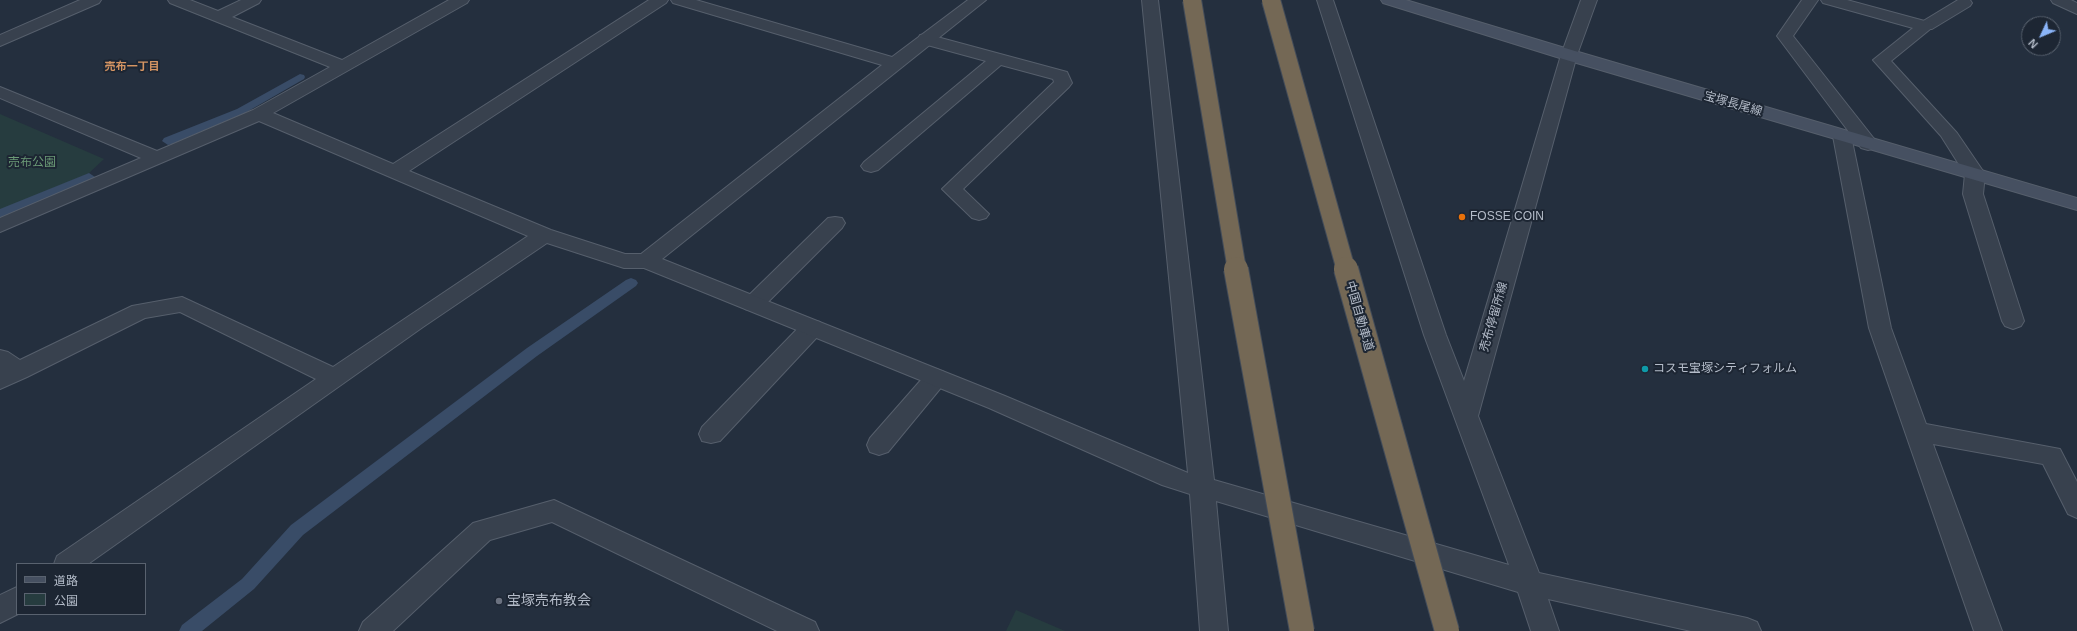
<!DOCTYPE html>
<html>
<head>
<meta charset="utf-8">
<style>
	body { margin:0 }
	#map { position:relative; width:2077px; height:631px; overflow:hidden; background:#242f3e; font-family:Arial,"Noto Sans JP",sans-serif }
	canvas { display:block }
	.legend { position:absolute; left:16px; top:563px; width:130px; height:52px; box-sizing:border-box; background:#1d2633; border:1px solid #59626f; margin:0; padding:5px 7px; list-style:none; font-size:12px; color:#b4bcc9 }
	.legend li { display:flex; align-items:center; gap:8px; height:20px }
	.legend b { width:20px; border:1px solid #59626f }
	.north { position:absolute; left:2021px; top:16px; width:40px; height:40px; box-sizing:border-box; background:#1d2633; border:1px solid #59626f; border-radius:50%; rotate:226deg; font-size:11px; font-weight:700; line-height:16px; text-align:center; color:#b4bcc9 }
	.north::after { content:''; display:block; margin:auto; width:14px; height:18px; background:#8ab4f8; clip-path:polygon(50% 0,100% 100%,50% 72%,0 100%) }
</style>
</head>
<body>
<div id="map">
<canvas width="2077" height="631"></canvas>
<ul class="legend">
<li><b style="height:5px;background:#465061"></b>道路</li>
<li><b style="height:11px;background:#263c3f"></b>公園</li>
</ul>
<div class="north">N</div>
</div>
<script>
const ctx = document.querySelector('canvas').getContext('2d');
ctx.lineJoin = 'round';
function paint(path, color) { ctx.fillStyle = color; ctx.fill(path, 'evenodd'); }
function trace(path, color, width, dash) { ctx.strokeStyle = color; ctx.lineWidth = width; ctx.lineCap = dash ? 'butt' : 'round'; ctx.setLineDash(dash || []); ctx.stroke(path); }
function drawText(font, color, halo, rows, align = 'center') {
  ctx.font = font + ' Arial,"Noto Sans JP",sans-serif'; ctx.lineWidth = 4; ctx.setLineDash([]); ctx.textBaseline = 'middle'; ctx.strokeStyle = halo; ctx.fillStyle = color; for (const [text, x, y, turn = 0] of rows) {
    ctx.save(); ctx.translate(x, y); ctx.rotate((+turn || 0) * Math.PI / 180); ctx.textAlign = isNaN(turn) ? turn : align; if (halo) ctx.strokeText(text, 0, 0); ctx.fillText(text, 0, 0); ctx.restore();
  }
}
paint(new Path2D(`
	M 0,114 L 104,159 L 88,174 L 0,210 Z
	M 1016,610 L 1065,631 L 1006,631 Z`), '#263c3f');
paint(new Path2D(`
	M 300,74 L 304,75 L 305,77 L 304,79 L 245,113 L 172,144 L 168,145 L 162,141 L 164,138 L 237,109 Z
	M 89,173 L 95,177 L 93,180 L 0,218 L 0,209 Z
	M 631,278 L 636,280 L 638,283 L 636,286 L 537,356 L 303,535 L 254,589 L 202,631 L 179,631 L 182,625 L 242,579 L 291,525 L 527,348 L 626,280 Z`), '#394c67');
const lane = new Path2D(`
	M 1958,0 L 1970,0 L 1972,3 L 1970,6 L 1932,29 L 1920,29 L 1918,26 L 1920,23 Z
	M 926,34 L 1067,72 L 1072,83 L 1069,87 L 963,189 L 989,214 L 986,218 L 979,220 L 972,218 L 942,189 L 1054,82 L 1053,79 L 1001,65 L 878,170 L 871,172 L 864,170 L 861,166 L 864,162 L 986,61 L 920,43 L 918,39 L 920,35 Z
	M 835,217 L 842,218 L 845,223 L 842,228 L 761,309 L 753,311 L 745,309 L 742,304 L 745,299 L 828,218 Z
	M 812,320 L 820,322 L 823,328 L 820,334 L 720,441 L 711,443 L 702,441 L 699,434 L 702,427 L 804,322 Z
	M 936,369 L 944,372 L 948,378 L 944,384 L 888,452 L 879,455 L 870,452 L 867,445 L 870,438 L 928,372 Z
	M 554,500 L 815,622 L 819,631 L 777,631 L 552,522 L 490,540 L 393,631 L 359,631 L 363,622 L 473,523 Z`);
const street = new Path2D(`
	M 80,0 L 101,0 L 99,3 L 0,46 L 0,35 Z
	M 168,0 L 190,0 L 218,11 L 241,0 L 261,0 L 259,3 L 232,17 L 342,60 L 449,0 L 469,0 L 467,3 L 273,113 L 393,164 L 649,0 L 668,0 L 666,3 L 409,171 L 551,230 L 625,254 L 641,254 L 882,65 L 673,3 L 671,0 L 696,0 L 892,57 L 968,0 L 986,0 L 662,259 L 1005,396 L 1188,473 L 1142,0 L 1158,0 L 1214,480 L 1509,565 L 1424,335 L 1317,0 L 1333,0 L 1446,335 L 1464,381 L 1561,55 L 1581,0 L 1597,0 L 1577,55 L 1478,416 L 1539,573 L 1747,618 L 1757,622 L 1761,631 L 1691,631 L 1548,599 L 1559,631 L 1531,631 L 1518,592 L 1216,501 L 1228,631 L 1200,631 L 1190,494 L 1162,485 L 989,408 L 644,268 L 624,268 L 547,243 L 423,327 L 88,564 L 54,564 L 57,556 L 316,379 L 180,312 L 145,318 L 27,377 L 0,389 L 0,350 L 8,352 L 20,360 L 132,306 L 182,297 L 333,367 L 528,236 L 259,121 L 0,232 L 0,218 L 141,158 L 0,98 L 0,87 L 157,151 L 253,110 L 330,67 L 170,3 Z
	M 1802,0 L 1818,0 L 1793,36 L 1875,140 L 1877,144 L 1875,148 L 1868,150 L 1861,148 L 1777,36 Z
	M 1821,0 L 1847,0 L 1932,23 L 1934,26 L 1891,61 L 1957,133 L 1985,174 L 1983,194 L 2024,321 L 2021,326 L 2013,329 L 2005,326 L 2002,321 L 1963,194 L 1965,174 L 1941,136 L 1873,60 L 1913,28 L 1823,3 Z
	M 2051,0 L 2071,0 L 2077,3 L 2077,14 L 2053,3 Z
	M 1842,130 L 1849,132 L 1851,136 L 1891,328 L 1926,424 L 2060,449 L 2077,482 L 2077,518 L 2068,514 L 2043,464 L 1933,444 L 2002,631 L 1974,631 L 1869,328 L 1833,136 L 1835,132 Z
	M 17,587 L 18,614 L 0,623 L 0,595 Z`);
const secondary = new Path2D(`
	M 1381,0 L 1406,0 L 1575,51 L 2077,198 L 2077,210 L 1563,59 L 1383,3 Z`);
trace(lane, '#565f6c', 2);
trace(street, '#565f6c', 2);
trace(secondary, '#565f6c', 2);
paint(lane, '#38414e');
paint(street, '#38414e');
paint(secondary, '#465061');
const highwayBridgeFar1 = new Path2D(`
	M 1192,0 L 1237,270
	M 1271,0 L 1346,270`);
const highwayBridge = new Path2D(`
	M 1236,269 L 1302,631
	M 1346,269 L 1447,631`);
trace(highwayBridgeFar1, '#434c59', 20, []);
trace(highwayBridge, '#434c59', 26, []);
trace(highwayBridgeFar1, '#746855', 18);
trace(highwayBridge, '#746855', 24);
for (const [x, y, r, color] of [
	[1462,217,4,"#e8710a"],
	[1645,369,4,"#0f9aa8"],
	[499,601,4,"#6b7280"]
]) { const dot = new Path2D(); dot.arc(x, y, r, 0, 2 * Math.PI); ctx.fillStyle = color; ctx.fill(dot); trace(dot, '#1d2633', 1.5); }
drawText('bold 11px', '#d59563', '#1d2633', [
	["売布一丁目",132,67]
]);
drawText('12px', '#b4bcc9', '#1d2633', [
	["宝塚長尾線",1733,104,16],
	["中国自動車道",1359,316,74],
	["売布停留所線",1494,317,-74]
]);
drawText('12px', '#6b9a76', '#1d2633', [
	["売布公園",32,163]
]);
drawText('12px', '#b4bcc9', '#1d2633', [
	["FOSSE COIN",1470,217],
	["コスモ宝塚シティフォルム",1653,369]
], 'left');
drawText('14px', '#b4bcc9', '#1d2633', [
	["宝塚売布教会",507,601]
], 'left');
</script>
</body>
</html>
